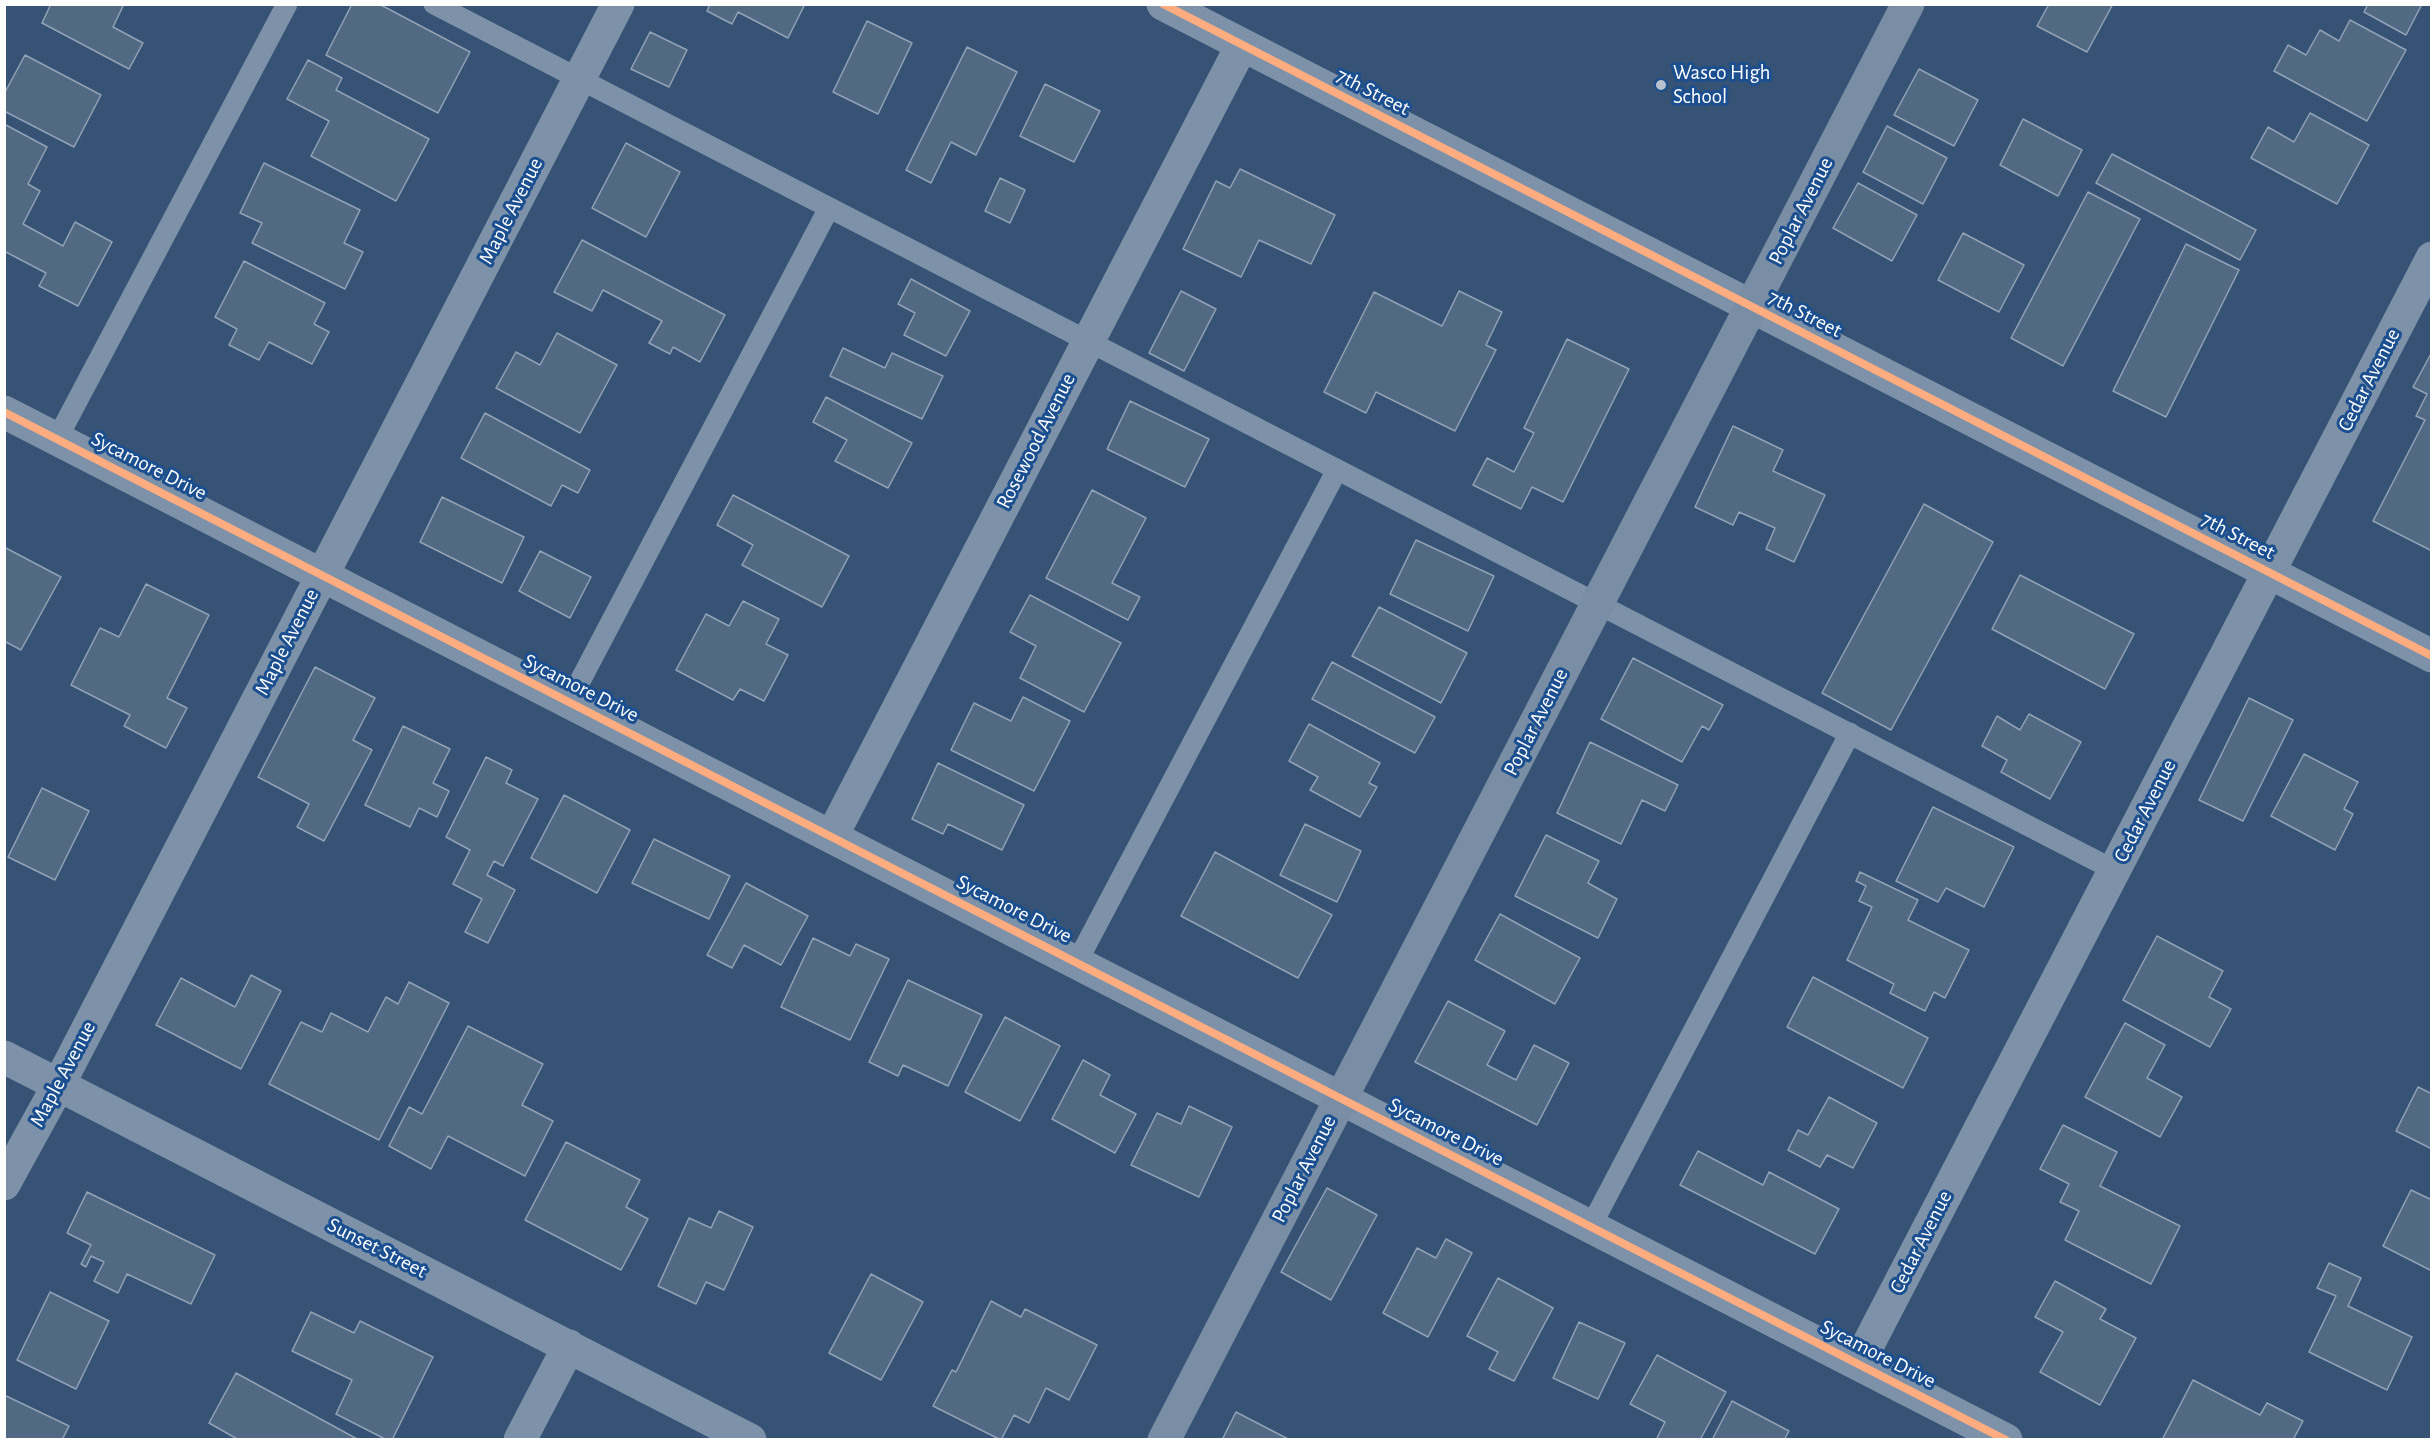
<!DOCTYPE html>
<html>
<head>
<meta charset="utf-8">
<style>
	body { margin:0 }
	#map { position:relative; width:2436px; height:1444px; overflow:hidden; background:#365274; font-family:"Alegreya Sans",sans-serif }
	canvas { display:block }
	.frame { position:absolute; inset:0; border:6px solid #fff; pointer-events:none }
</style>
</head>
<body>
<div id="map">
<canvas width="2436" height="1444"></canvas>
<div class="frame"></div>
</div>
<script>
const ctx = document.querySelector('canvas').getContext('2d');
ctx.lineJoin = 'round';
function paint(path, color) { ctx.fillStyle = color; ctx.fill(path, 'evenodd'); }
function trace(path, color, width, dash) { ctx.strokeStyle = color; ctx.lineWidth = width; ctx.lineCap = dash ? 'butt' : 'round'; ctx.setLineDash(dash || []); ctx.stroke(path); }
function drawText(font, color, halo, rows, align = 'center') {
  ctx.font = font + ' "Alegreya Sans",sans-serif'; ctx.lineWidth = 6; ctx.setLineDash([]); ctx.textBaseline = 'middle'; ctx.strokeStyle = halo; ctx.fillStyle = color; for (const [text, x, y, turn = 0] of rows) {
    ctx.save(); ctx.translate(x, y); ctx.rotate((+turn || 0) * Math.PI / 180); ctx.textAlign = isNaN(turn) ? turn : align; if (halo) ctx.strokeText(text, 0, 0); ctx.fillText(text, 0, 0); ctx.restore();
  }
}
const building = new Path2D(`
	M 51,4 L 124,4 L 113,27 L 143,43 L 129,69 L 42,23 Z
	M 352,4 L 379,4 L 470,52 L 438,113 L 326,55 Z
	M 710,4 L 805,4 L 788,38 L 738,12 L 732,24 L 707,11 Z
	M 2049,4 L 2113,4 L 2087,52 L 2037,26 Z
	M 2368,4 L 2422,4 L 2406,35 L 2364,12 Z
	M 2350,20 L 2406,50 L 2367,121 L 2274,71 L 2288,45 L 2306,55 L 2320,30 L 2339,41 Z
	M 867,21 L 912,43 L 878,114 L 833,92 Z
	M 650,32 L 687,50 L 669,87 L 631,69 Z
	M 967,47 L 1017,72 L 976,155 L 951,142 L 931,183 L 906,170 Z
	M 25,55 L 101,95 L 74,147 L 4,111 L 4,94 Z
	M 308,60 L 342,78 L 336,90 L 429,139 L 396,201 L 311,156 L 329,121 L 287,99 Z
	M 1919,69 L 1978,100 L 1954,146 L 1894,115 Z
	M 1045,84 L 1100,111 L 1074,162 L 1020,136 Z
	M 2310,113 L 2369,145 L 2337,204 L 2251,158 L 2268,127 L 2294,142 Z
	M 2023,119 L 2082,150 L 2058,196 L 2000,165 Z
	M 4,124 L 47,147 L 28,184 L 40,191 L 23,224 L 63,246 L 75,222 L 112,242 L 78,306 L 39,286 L 46,273 L 4,251 Z
	M 1887,126 L 1947,158 L 1923,204 L 1863,172 Z
	M 626,143 L 680,172 L 646,237 L 592,208 Z
	M 2112,154 L 2256,230 L 2240,260 L 2096,183 Z
	M 264,163 L 360,210 L 344,243 L 363,252 L 345,289 L 252,243 L 262,223 L 240,213 Z
	M 1240,169 L 1335,215 L 1311,264 L 1259,240 L 1241,277 L 1183,249 L 1216,181 L 1230,188 Z
	M 1000,178 L 1025,190 L 1010,223 L 985,211 Z
	M 1858,183 L 1917,215 L 1892,261 L 1833,228 Z
	M 2088,192 L 2140,219 L 2063,366 L 2011,338 Z
	M 1963,233 L 2024,265 L 1999,312 L 1938,280 Z
	M 582,240 L 725,315 L 700,362 L 673,347 L 670,354 L 649,343 L 662,321 L 603,290 L 592,311 L 554,292 Z
	M 2186,244 L 2239,270 L 2166,417 L 2113,391 Z
	M 244,261 L 325,303 L 314,324 L 329,332 L 312,364 L 269,342 L 259,360 L 229,345 L 237,329 L 215,317 Z
	M 911,279 L 970,311 L 946,356 L 904,335 L 915,313 L 898,304 Z
	M 1181,291 L 1216,309 L 1184,371 L 1149,353 Z
	M 1459,291 L 1502,312 L 1486,345 L 1496,350 L 1455,431 L 1376,392 L 1366,413 L 1324,392 L 1374,292 L 1442,326 Z
	M 557,333 L 617,365 L 580,433 L 496,388 L 516,352 L 540,365 Z
	M 1567,339 L 1629,369 L 1563,502 L 1532,487 L 1521,509 L 1473,485 L 1487,458 L 1514,472 L 1534,433 L 1524,428 Z
	M 843,348 L 885,368 L 892,353 L 943,376 L 922,419 L 830,376 Z
	M 2432,352 L 2432,551 L 2373,521 L 2425,420 L 2416,416 L 2427,394 L 2413,387 Z
	M 826,397 L 912,443 L 888,488 L 835,461 L 847,440 L 813,422 Z
	M 1130,401 L 1209,439 L 1185,487 L 1107,449 Z
	M 485,413 L 590,470 L 578,493 L 562,485 L 551,506 L 461,458 Z
	M 1733,426 L 1783,450 L 1773,471 L 1825,495 L 1794,562 L 1766,549 L 1775,528 L 1739,512 L 1733,525 L 1695,507 Z
	M 1092,490 L 1146,518 L 1112,583 L 1140,597 L 1128,620 L 1046,578 Z
	M 733,495 L 849,556 L 822,607 L 742,565 L 753,545 L 717,525 Z
	M 442,497 L 524,537 L 502,583 L 420,542 Z
	M 1924,504 L 1993,542 L 1891,730 L 1822,693 Z
	M 1416,540 L 1494,576 L 1468,631 L 1390,594 Z
	M 4,547 L 61,577 L 21,650 L 4,641 Z
	M 540,551 L 591,577 L 570,618 L 519,591 Z
	M 2020,575 L 2134,634 L 2105,689 L 1992,629 Z
	M 146,584 L 209,615 L 167,698 L 187,708 L 166,748 L 124,726 L 130,715 L 71,685 L 100,628 L 119,637 Z
	M 1030,595 L 1121,643 L 1084,712 L 1020,678 L 1036,646 L 1010,632 Z
	M 743,601 L 779,619 L 766,644 L 788,655 L 764,701 L 740,689 L 733,700 L 676,670 L 706,614 L 729,626 Z
	M 1379,607 L 1467,653 L 1441,703 L 1352,656 Z
	M 1633,658 L 1723,705 L 1709,730 L 1702,726 L 1682,762 L 1601,719 Z
	M 1332,662 L 1435,717 L 1415,753 L 1312,699 Z
	M 315,667 L 375,698 L 353,740 L 372,750 L 324,841 L 297,827 L 309,804 L 258,777 Z
	M 1023,697 L 1070,721 L 1034,791 L 951,750 L 974,703 L 1011,721 Z
	M 2249,698 L 2293,720 L 2243,821 L 2199,800 Z
	M 2029,714 L 2081,742 L 2050,799 L 2001,772 L 2007,760 L 1982,746 L 1997,716 L 2020,730 Z
	M 1309,724 L 1380,763 L 1369,783 L 1377,787 L 1360,817 L 1310,790 L 1318,777 L 1289,761 Z
	M 403,726 L 450,749 L 433,783 L 449,791 L 437,817 L 419,808 L 410,827 L 365,805 Z
	M 1590,742 L 1678,785 L 1665,811 L 1642,800 L 1621,844 L 1557,813 Z
	M 2304,754 L 2358,782 L 2344,809 L 2353,814 L 2335,850 L 2271,816 Z
	M 486,757 L 512,770 L 506,783 L 538,799 L 503,866 L 494,861 L 487,875 L 515,890 L 488,943 L 465,932 L 482,899 L 453,884 L 470,850 L 446,837 Z
	M 938,763 L 1024,805 L 1002,850 L 948,824 L 943,834 L 912,819 Z
	M 42,788 L 89,811 L 55,880 L 8,857 Z
	M 564,795 L 630,830 L 597,893 L 531,858 Z
	M 1933,807 L 2014,847 L 1984,907 L 1946,888 L 1938,902 L 1896,881 Z
	M 1305,824 L 1361,851 L 1337,902 L 1280,875 Z
	M 1546,835 L 1599,861 L 1588,883 L 1617,899 L 1598,938 L 1515,896 Z
	M 654,839 L 730,876 L 709,919 L 632,883 Z
	M 1215,852 L 1332,915 L 1298,978 L 1181,916 Z
	M 1860,872 L 1918,900 L 1908,920 L 1969,950 L 1945,998 L 1934,992 L 1925,1011 L 1890,993 L 1894,984 L 1847,960 L 1872,907 L 1859,901 L 1866,886 L 1856,881 Z
	M 746,883 L 808,916 L 781,965 L 744,945 L 732,968 L 707,955 Z
	M 1500,914 L 1580,958 L 1555,1004 L 1475,960 Z
	M 2157,936 L 2223,971 L 2209,997 L 2231,1009 L 2210,1047 L 2123,1000 Z
	M 813,938 L 850,956 L 856,944 L 889,959 L 850,1040 L 781,1007 Z
	M 251,975 L 281,991 L 241,1069 L 156,1025 L 181,978 L 235,1007 Z
	M 1813,977 L 1928,1038 L 1903,1088 L 1787,1027 Z
	M 908,980 L 982,1015 L 948,1086 L 903,1065 L 898,1076 L 869,1062 Z
	M 409,982 L 449,1003 L 379,1140 L 269,1084 L 301,1022 L 322,1032 L 331,1013 L 368,1032 L 386,997 L 398,1004 Z
	M 1448,1001 L 1505,1031 L 1487,1065 L 1516,1080 L 1534,1045 L 1569,1063 L 1537,1125 L 1415,1062 Z
	M 1005,1017 L 1060,1046 L 1020,1121 L 965,1092 Z
	M 2125,1023 L 2165,1045 L 2147,1078 L 2182,1097 L 2160,1137 L 2085,1097 Z
	M 468,1026 L 543,1064 L 522,1105 L 553,1121 L 525,1176 L 448,1136 L 431,1169 L 389,1146 L 409,1107 L 422,1114 Z
	M 1083,1060 L 1110,1075 L 1100,1095 L 1136,1114 L 1115,1153 L 1052,1119 Z
	M 2418,1087 L 2432,1094 L 2432,1149 L 2396,1131 Z
	M 1829,1097 L 1877,1123 L 1853,1168 L 1827,1155 L 1820,1167 L 1788,1150 L 1798,1130 L 1808,1135 Z
	M 1189,1106 L 1232,1127 L 1199,1197 L 1131,1165 L 1157,1113 L 1181,1124 Z
	M 2063,1125 L 2117,1152 L 2100,1186 L 2180,1226 L 2151,1284 L 2065,1240 L 2079,1211 L 2060,1202 L 2069,1184 L 2040,1169 Z
	M 566,1142 L 640,1180 L 626,1207 L 648,1219 L 621,1270 L 525,1220 Z
	M 1698,1151 L 1763,1185 L 1769,1172 L 1839,1209 L 1815,1254 L 1680,1185 Z
	M 1327,1188 L 1377,1215 L 1331,1300 L 1281,1272 Z
	M 2411,1190 L 2432,1200 L 2432,1271 L 2383,1246 Z
	M 87,1192 L 215,1255 L 191,1304 L 127,1274 L 118,1293 L 94,1281 L 104,1262 L 91,1256 L 86,1267 L 81,1264 L 91,1245 L 67,1233 Z
	M 719,1211 L 753,1227 L 724,1290 L 706,1282 L 696,1304 L 658,1286 L 689,1218 L 711,1228 Z
	M 1446,1239 L 1472,1253 L 1428,1337 L 1383,1313 L 1417,1248 L 1436,1258 Z
	M 2329,1263 L 2361,1278 L 2348,1306 L 2412,1337 L 2387,1390 L 2309,1352 L 2336,1296 L 2317,1288 Z
	M 871,1274 L 923,1302 L 881,1380 L 829,1353 Z
	M 1498,1278 L 1553,1308 L 1514,1381 L 1489,1369 L 1498,1352 L 1467,1336 Z
	M 2055,1281 L 2106,1309 L 2100,1319 L 2136,1338 L 2100,1405 L 2040,1372 L 2063,1332 L 2035,1317 Z
	M 50,1292 L 109,1321 L 76,1389 L 17,1360 Z
	M 991,1301 L 1021,1317 L 1025,1309 L 1097,1345 L 1069,1400 L 1046,1388 L 1029,1423 L 1014,1415 L 1001,1440 L 933,1406 L 952,1370 L 956,1372 Z
	M 311,1312 L 354,1333 L 360,1321 L 433,1357 L 392,1440 L 387,1440 L 336,1414 L 352,1380 L 292,1351 Z
	M 1579,1322 L 1625,1343 L 1598,1399 L 1553,1378 Z
	M 1657,1355 L 1726,1392 L 1700,1440 L 1656,1440 L 1665,1422 L 1630,1404 Z
	M 236,1373 L 359,1440 L 239,1440 L 209,1423 Z
	M 2193,1380 L 2260,1415 L 2267,1403 L 2303,1421 L 2293,1440 L 2166,1440 L 2163,1438 Z
	M 4,1395 L 69,1426 L 62,1440 L 4,1440 Z
	M 1732,1401 L 1789,1431 L 1784,1440 L 1712,1440 Z
	M 1236,1412 L 1290,1440 L 1222,1440 Z`);
paint(building, '#526984');
trace(building, '#92a2b6', 1.5);
trace(new Path2D(`
	M 434,4 L 2114,870
	M 57,439 L 287,4
	M 569,702 L 829,208
	M 1077,962 L 1337,470
	M 1591,1226 L 1850,733`), '#7d92a8', 21);
trace(new Path2D(`
	M 4,412 L 2006,1440
	M 832,836 L 1242,45
	M 4,1057 L 750,1440
	M 4,1184 L 59,1084 L 618,4
	M 1858,1364 L 2432,258
	M 520,1440 L 569,1346`), '#7d92a8', 33);
trace(new Path2D(`
	M 1163,4 L 2432,656`), '#7d92a8', 33);
trace(new Path2D(`
	M 1164,1440 L 1908,4`), '#798da4', 33);
trace(new Path2D(`
	M 1163,4 L 2432,656
	M 4,412 L 2006,1440`), '#ffac80', 8);
for (const [x, y, r, color] of [
	[1661,85,6,"#b9c2ce"]
]) { const dot = new Path2D(); dot.arc(x, y, r, 0, 2 * Math.PI); ctx.fillStyle = color; ctx.fill(dot); trace(dot, '#1b4f8f', 2); }
drawText('21px', '#fff', '#1b4f8f', [
	["Wasco High",1673,73],
	["School",1673,97]
], 'left');
drawText('21px', '#fff', '#1b4f8f', [
	["7th Street",1373,92,27],
	["Maple Avenue",511,211,-63],
	["Poplar Avenue",1801,211,-63],
	["7th Street",1805,314,27],
	["Cedar Avenue",2369,380,-63],
	["Rosewood Avenue",1036,441,-63],
	["Sycamore Drive",149,466,27],
	["7th Street",2238,536,27],
	["Maple Avenue",287,642,-63],
	["Sycamore Drive",581,688,27],
	["Poplar Avenue",1536,722,-63],
	["Cedar Avenue",2145,811,-63],
	["Sycamore Drive",1014,909,27],
	["Maple Avenue",63,1074,-62],
	["Sycamore Drive",1446,1132,27],
	["Poplar Avenue",1304,1169,-63],
	["Cedar Avenue",1921,1242,-63],
	["Sunset Street",377,1248,27],
	["Sycamore Drive",1878,1354,27]
]);
</script>
</body>
</html>
